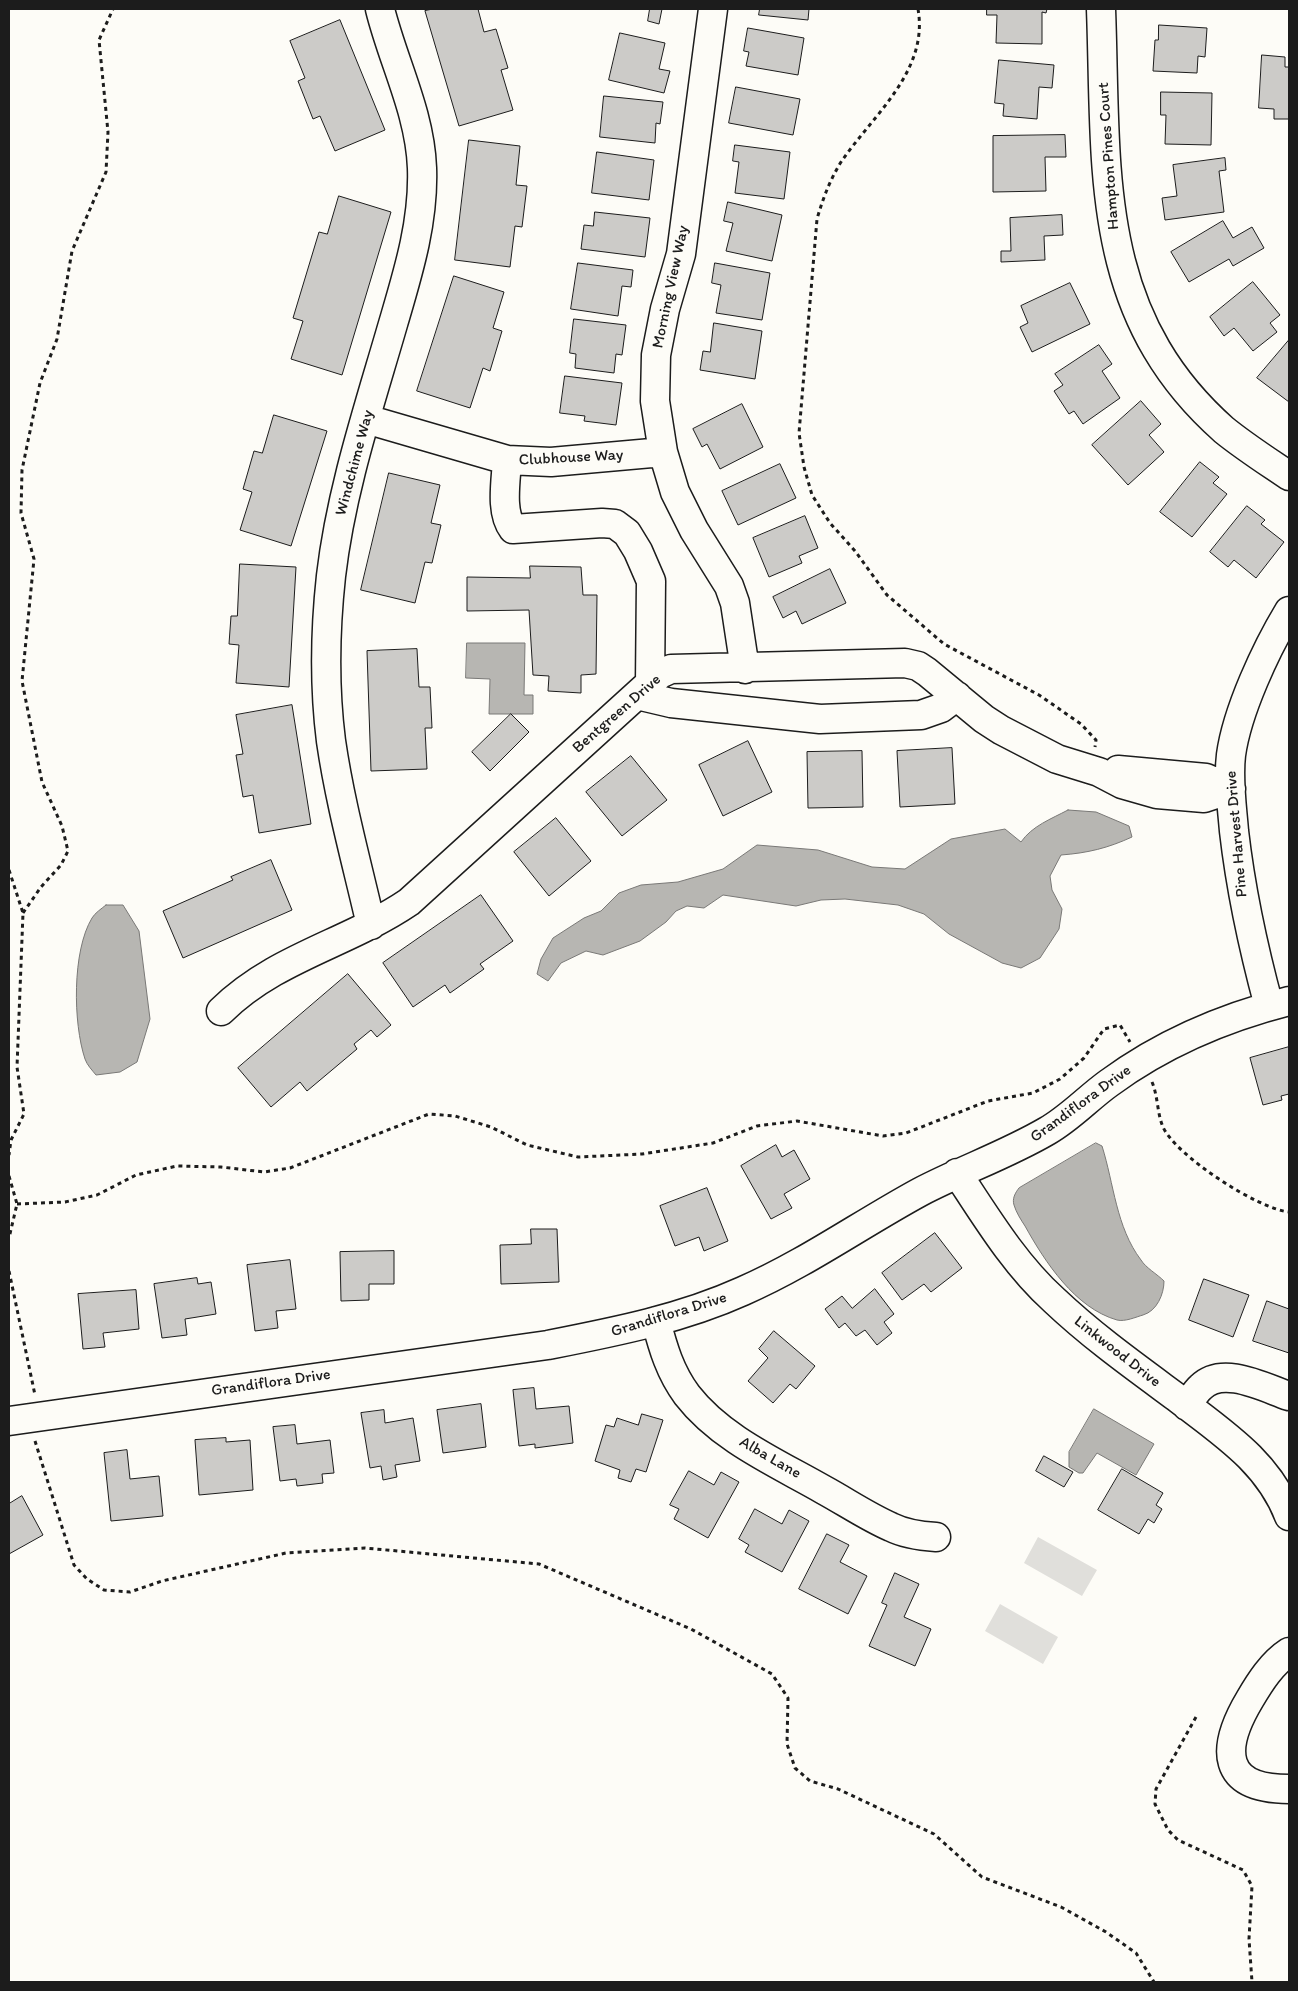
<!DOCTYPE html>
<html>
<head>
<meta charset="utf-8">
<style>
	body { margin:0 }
	#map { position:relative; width:1298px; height:1991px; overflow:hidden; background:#fdfcf7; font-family:Itim,sans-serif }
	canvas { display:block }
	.frame { position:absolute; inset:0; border:10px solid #1c1c1c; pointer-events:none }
</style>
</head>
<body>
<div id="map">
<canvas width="1298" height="1991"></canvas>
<div class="frame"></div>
</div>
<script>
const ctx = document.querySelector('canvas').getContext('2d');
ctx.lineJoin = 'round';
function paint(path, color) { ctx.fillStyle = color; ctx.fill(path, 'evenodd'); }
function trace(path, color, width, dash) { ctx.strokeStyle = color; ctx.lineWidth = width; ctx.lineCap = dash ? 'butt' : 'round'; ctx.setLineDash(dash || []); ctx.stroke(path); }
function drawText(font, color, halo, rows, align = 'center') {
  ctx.font = font + ' Itim,sans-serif'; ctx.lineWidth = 5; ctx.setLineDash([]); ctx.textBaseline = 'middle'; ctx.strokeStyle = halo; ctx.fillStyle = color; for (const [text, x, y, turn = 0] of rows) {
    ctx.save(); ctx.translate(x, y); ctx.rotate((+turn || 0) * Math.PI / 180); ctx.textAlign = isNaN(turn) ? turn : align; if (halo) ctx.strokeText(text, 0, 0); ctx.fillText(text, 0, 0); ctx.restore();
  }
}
paint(new Path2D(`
	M 1038,1537 L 1097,1570 L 1082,1596 L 1024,1563 Z
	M 1000,1604 L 1058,1637 L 1043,1664 L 985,1631 Z`), '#e0dfdb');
const water = new Path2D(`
	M 467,643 L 525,643 L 524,695 L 533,695 L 533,714 L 489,714 L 490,679 L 466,678 Z
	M 1068,810 L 1096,812 L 1129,826 L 1132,837 C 1108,848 1088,853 1061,855 L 1050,876 L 1052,890 L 1062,909 L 1059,929 L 1040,958 L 1021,968 L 1002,963 L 949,934 L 924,914 L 898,905 L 845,899 L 821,900 L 796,906 L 723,895 L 704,908 L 687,906 L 676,911 L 666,922 L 640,941 L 603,955 L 586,951 L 561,963 L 548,981 L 537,974 L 541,959 L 553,938 L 584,918 L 601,911 L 619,893 L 641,885 L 678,882 L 723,869 L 757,845 L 818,850 L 872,867 L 905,869 L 951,839 L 1005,829 L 1021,842 C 1032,826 1051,819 1068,810 Z
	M 106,905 L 123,905 L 139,931 L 150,1019 L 137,1062 L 120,1072 L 96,1075 C 92,1070 87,1065 85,1059 C 73,1023 72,951 92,918 C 95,913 101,909 106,905 Z
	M 1096,1143 L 1102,1146 C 1114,1184 1116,1227 1141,1260 C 1146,1268 1157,1274 1164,1281 C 1164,1294 1157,1311 1143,1315 C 1136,1317 1125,1322 1117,1320 C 1075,1308 1045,1262 1025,1226 C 1021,1220 1016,1212 1014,1205 C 1012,1199 1015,1193 1019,1188 Z
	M 1094,1409 L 1154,1444 L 1136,1475 L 1097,1453 L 1083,1473 L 1079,1473 L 1069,1467 L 1069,1452 Z`);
paint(water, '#b7b6b2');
trace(water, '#797876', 1);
const building = new Path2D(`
	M 433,9 L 478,9 L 484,32 L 496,29 L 508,68 L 501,70 L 513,110 L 459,126 L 425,11 Z
	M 650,9 L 662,9 L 659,24 L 648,21 Z
	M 760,9 L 809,9 L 808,20 L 759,15 Z
	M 987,9 L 1047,9 L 1046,13 L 1042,12 L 1042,44 L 996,43 L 997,15 L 987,15 Z
	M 340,20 L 385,130 L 335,151 L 320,116 L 313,119 L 298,81 L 305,78 L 290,41 Z
	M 1159,25 L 1207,28 L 1205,57 L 1198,56 L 1197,73 L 1153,71 L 1155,40 L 1158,40 Z
	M 748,28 L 804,38 L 798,75 L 746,66 L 749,52 L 744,51 Z
	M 620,33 L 665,43 L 659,69 L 670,71 L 664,93 L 609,80 Z
	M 1262,55 L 1285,57 L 1285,67 L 1289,67 L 1289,119 L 1274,119 L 1274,109 L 1259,108 Z
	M 999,60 L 1054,65 L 1052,88 L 1039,87 L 1037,119 L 1003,116 L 1004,104 L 995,103 Z
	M 736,87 L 800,99 L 793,135 L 729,123 Z
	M 1161,92 L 1212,93 L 1211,145 L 1165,144 L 1166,115 L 1161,115 Z
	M 604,96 L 663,102 L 660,124 L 656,123 L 655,143 L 600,137 Z
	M 1065,135 L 1066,157 L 1045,157 L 1046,191 L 993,192 L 993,136 Z
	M 469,140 L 520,146 L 516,185 L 527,186 L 522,227 L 515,226 L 510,267 L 455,260 Z
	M 735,145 L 790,152 L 784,199 L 735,193 L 739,162 L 733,161 Z
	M 597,152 L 654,160 L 649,200 L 592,193 Z
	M 1225,158 L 1226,170 L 1219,171 L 1224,212 L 1165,220 L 1162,198 L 1177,196 L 1173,165 Z
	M 339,196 L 391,212 L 342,375 L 291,359 L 303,321 L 293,318 L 319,232 L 327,234 Z
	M 728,202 L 782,215 L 772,261 L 726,251 L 733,223 L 724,221 Z
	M 595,212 L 650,218 L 645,257 L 581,249 L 584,225 L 593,226 Z
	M 1062,215 L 1063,235 L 1044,236 L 1045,260 L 1001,262 L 1001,251 L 1011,251 L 1010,218 Z
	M 1223,221 L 1233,238 L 1252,227 L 1264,248 L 1233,266 L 1229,259 L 1189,282 L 1171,252 Z
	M 578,263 L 633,270 L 631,287 L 622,286 L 618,316 L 571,309 Z
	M 715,263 L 770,273 L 762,320 L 716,313 L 721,285 L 712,283 Z
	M 454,276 L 504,292 L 493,328 L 502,331 L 490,371 L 483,368 L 470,408 L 417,391 Z
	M 1253,282 L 1280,315 L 1270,323 L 1277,332 L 1253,351 L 1234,328 L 1224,336 L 1210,317 Z
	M 1070,283 L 1090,324 L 1032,352 L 1020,327 L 1028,323 L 1021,306 Z
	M 574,319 L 626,325 L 622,355 L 616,354 L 614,373 L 575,368 L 576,354 L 570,353 Z
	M 714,323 L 762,331 L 755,379 L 700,370 L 703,351 L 710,352 Z
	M 1289,340 L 1289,402 L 1257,378 Z
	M 1099,345 L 1112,364 L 1102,371 L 1120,398 L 1083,424 L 1074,411 L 1069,414 L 1054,391 L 1063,385 L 1055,374 Z
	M 565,376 L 622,383 L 616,425 L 584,421 L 585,416 L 560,413 Z
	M 1141,401 L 1161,424 L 1149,435 L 1164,452 L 1128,485 L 1092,445 Z
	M 742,404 L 763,447 L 720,469 L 707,444 L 702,447 L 693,429 Z
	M 274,415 L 327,431 L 291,546 L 240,530 L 252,492 L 243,489 L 254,451 L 262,453 Z
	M 1200,462 L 1219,477 L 1213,483 L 1227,494 L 1192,537 L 1160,512 Z
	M 780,464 L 796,498 L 738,525 L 722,491 Z
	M 389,473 L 440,485 L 431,523 L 441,525 L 432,563 L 425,562 L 415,603 L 361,590 Z
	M 1247,506 L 1265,520 L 1261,524 L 1284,542 L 1256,578 L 1234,560 L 1228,567 L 1210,552 Z
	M 805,516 L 818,548 L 799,556 L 802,563 L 769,577 L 753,538 Z
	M 240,564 L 296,567 L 289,687 L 236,683 L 239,645 L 229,644 L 231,616 L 237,616 Z
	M 530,566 L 581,567 L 583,595 L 597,595 L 596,674 L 581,675 L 581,693 L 548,691 L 549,676 L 533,675 L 529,610 L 467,611 L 467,577 L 530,578 Z
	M 830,569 L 846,603 L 802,624 L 796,611 L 783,618 L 773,597 Z
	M 417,649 L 419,687 L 430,687 L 432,728 L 425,728 L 427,769 L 371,771 L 367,651 Z
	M 292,705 L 311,824 L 259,833 L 253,795 L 243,797 L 236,755 L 243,754 L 236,715 Z
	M 511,714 L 529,732 L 490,771 L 472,752 Z
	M 748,741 L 772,792 L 723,816 L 699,765 Z
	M 952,748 L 955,804 L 900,807 L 897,751 Z
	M 862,751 L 863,807 L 808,808 L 807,752 Z
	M 631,756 L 667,800 L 622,836 L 586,792 Z
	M 556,818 L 591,861 L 549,896 L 514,852 Z
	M 271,860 L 292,910 L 183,958 L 163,911 L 233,880 L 231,877 Z
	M 481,895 L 513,941 L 480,964 L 484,969 L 450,993 L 445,985 L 413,1007 L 383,963 Z
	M 348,974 L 391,1025 L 377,1037 L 371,1030 L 354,1044 L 357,1049 L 307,1091 L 300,1082 L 271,1107 L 238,1068 Z
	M 1289,1047 L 1289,1094 L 1281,1096 L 1282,1100 L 1263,1105 L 1250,1058 Z
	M 776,1145 L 782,1157 L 794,1150 L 810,1179 L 784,1194 L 792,1208 L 771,1219 L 741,1166 Z
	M 707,1188 L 728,1241 L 704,1251 L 699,1237 L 675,1246 L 660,1206 Z
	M 531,1229 L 557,1229 L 559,1282 L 501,1284 L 500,1245 L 531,1244 Z
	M 935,1233 L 962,1268 L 931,1292 L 924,1284 L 902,1300 L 882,1273 Z
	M 394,1251 L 394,1284 L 369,1284 L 369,1300 L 341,1301 L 340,1252 Z
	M 290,1260 L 296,1309 L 276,1311 L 278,1328 L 255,1331 L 247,1265 Z
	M 197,1278 L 198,1284 L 211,1282 L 216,1314 L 185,1319 L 187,1335 L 162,1338 L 154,1284 Z
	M 1204,1279 L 1249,1295 L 1233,1337 L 1189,1320 Z
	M 875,1289 L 894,1314 L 884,1322 L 892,1333 L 877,1345 L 865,1330 L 856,1336 L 845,1323 L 839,1328 L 825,1309 L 842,1296 L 852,1308 Z
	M 136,1290 L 139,1329 L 103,1333 L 105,1347 L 83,1349 L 78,1294 Z
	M 1267,1301 L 1289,1309 L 1289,1353 L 1253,1341 Z
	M 774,1331 L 815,1366 L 796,1389 L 790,1384 L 773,1403 L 748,1381 L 768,1358 L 759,1349 Z
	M 534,1388 L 536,1409 L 569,1406 L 573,1443 L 535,1448 L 535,1444 L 519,1446 L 513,1390 Z
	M 481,1404 L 486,1447 L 443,1453 L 437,1410 Z
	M 384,1410 L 385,1423 L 413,1418 L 420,1461 L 395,1465 L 397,1477 L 383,1480 L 381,1466 L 370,1468 L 361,1413 Z
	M 642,1414 L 663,1420 L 646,1472 L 636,1469 L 631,1482 L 618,1478 L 620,1470 L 595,1461 L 606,1425 L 614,1427 L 617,1418 L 638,1425 Z
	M 295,1425 L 297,1444 L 330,1440 L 334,1473 L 322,1474 L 323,1483 L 297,1486 L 296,1479 L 280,1481 L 273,1427 Z
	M 226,1438 L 226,1442 L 250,1440 L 253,1490 L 199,1495 L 195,1440 Z
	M 127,1450 L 130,1479 L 159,1476 L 163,1516 L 111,1521 L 104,1453 Z
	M 1044,1456 L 1073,1472 L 1064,1487 L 1036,1471 Z
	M 1122,1469 L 1163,1493 L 1156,1505 L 1162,1509 L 1154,1523 L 1148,1519 L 1139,1534 L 1098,1510 Z
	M 689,1471 L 714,1485 L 721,1472 L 739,1482 L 708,1538 L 674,1519 L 679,1509 L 670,1505 Z
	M 22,1496 L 43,1535 L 9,1554 L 9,1504 Z
	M 755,1509 L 782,1524 L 789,1510 L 809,1521 L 782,1572 L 745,1552 L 749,1545 L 739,1539 Z
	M 827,1534 L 849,1545 L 840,1562 L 867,1576 L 848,1614 L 799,1589 Z
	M 895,1573 L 919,1584 L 904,1617 L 931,1629 L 915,1666 L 869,1646 L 887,1605 L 882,1603 Z`);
paint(building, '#cccbc8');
trace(building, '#1c1c1c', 1);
const minor = new Path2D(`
	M 713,9 L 681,254 L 665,309 L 656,355 L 655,401 L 663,452 L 675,492 L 694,530 L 729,586 L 735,603 L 745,669
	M 1101,9 C 1107,169 1092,313 1224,430 C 1245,447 1267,461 1289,476
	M 366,419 L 507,460 L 551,462 L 663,452
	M 507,460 C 506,481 500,512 513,529 L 602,523 L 615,524 L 627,533 L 638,551 L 651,581 L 650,683
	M 637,695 L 671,703 L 820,719 L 921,715 L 941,708 L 957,696
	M 1118,770 L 1206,778 L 1231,789
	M 371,925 C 357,864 340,803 331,741 C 324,686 325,631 331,576 C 341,490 369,407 393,324 C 408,273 424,222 422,168 C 420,112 393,62 380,9
	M 1269,1006 C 1253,947 1241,892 1234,831 C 1232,806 1228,780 1231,755 C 1237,711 1266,649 1289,611
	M 221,1011 C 276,957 347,944 409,902 L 650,683 L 660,674 L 671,669 L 905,663 L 918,666 L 927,672 L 984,719 L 1001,730 L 1057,759 L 1099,772 L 1122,784 L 1157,794 L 1204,798 L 1231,789
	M 957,1173 C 986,1217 1015,1265 1054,1300 C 1092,1336 1134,1366 1176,1397 C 1221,1432 1268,1461 1289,1516
	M 656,1321 C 663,1348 670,1372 687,1395 C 721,1439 777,1463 824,1490 C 846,1502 868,1517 891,1527 C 905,1534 920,1536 936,1537
	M 1187,1406 C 1191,1400 1195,1392 1201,1387 C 1223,1365 1265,1388 1289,1396
	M 9,1421 L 548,1345 C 614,1332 681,1319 743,1291 C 805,1264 861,1224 920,1192 C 962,1170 1006,1155 1047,1131 C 1070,1118 1088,1098 1109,1083 C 1162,1044 1226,1017 1289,1001
	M 1289,1652 C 1272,1663 1260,1682 1250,1699 C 1220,1749 1221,1789 1289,1789`);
trace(minor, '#1c1c1c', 31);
trace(new Path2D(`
	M 918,9 C 929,71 873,115 841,162 C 830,180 823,198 817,219 L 799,433 L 804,467 L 812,495 L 830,523 L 855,551 L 887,595 L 944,644 L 1039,695 L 1081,724 L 1096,740 L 1095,747
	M 9,870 L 23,913 L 17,1067 L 24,1114 L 11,1140 L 9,1155
	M 23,913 L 41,887 L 61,865 L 68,851 L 62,826 L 42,782 L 22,681 L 34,559 L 21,513 L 22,470 L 40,383 L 57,339 L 72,251 L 106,172 L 108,132 L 99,40 L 113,9
	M 1152,1082 C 1158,1096 1157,1113 1163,1127 C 1176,1156 1258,1209 1289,1212
	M 9,1176 L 17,1204 L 9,1238
	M 17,1204 L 65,1202 L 97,1195 L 136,1175 L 177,1166 L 221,1167 L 264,1172 L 290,1168 L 429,1114 L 455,1116 L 491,1127 L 527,1145 L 578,1157 L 642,1154 L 713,1143 L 757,1126 L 797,1121 L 883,1136 L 906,1133 L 988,1101 L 1033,1093 L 1060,1079 L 1084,1058 L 1104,1029 L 1120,1025 L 1130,1042
	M 9,1271 L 35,1395
	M 35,1441 L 74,1565 L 87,1579 L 104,1590 L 130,1592 L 162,1581 L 286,1553 L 365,1548 L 539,1564 L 691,1629 L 772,1674 L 788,1698 L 787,1744 L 795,1768 L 810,1781 L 838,1789 L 934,1834 L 982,1877 L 1061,1907 L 1106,1932 L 1136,1953 L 1154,1982
	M 1196,1717 L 1156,1789 L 1155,1804 L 1168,1830 L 1178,1840 L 1243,1870 L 1252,1886 L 1249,1939 L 1252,1982`), '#1c1c1c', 3, [4, 4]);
trace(minor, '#fdfcf7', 28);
drawText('16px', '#1c1c1c', '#fdfcf7', [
	["Hampton Pines Court",1109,156,-94],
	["Morning View Way",671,287,-78],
	["Clubhouse Way",571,458,-3],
	["Windchime Way",355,463,-75],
	["Bentgreen Drive",617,714,-41],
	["Pine Harvest Drive",1237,834,-95],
	["Grandiflora Drive",1081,1104,-36],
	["Grandiflora Drive",669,1315,-17],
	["Linkwood Drive",1117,1352,38],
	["Grandiflora Drive",271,1383,-8],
	["Alba Lane",770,1458,30]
]);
</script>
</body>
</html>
